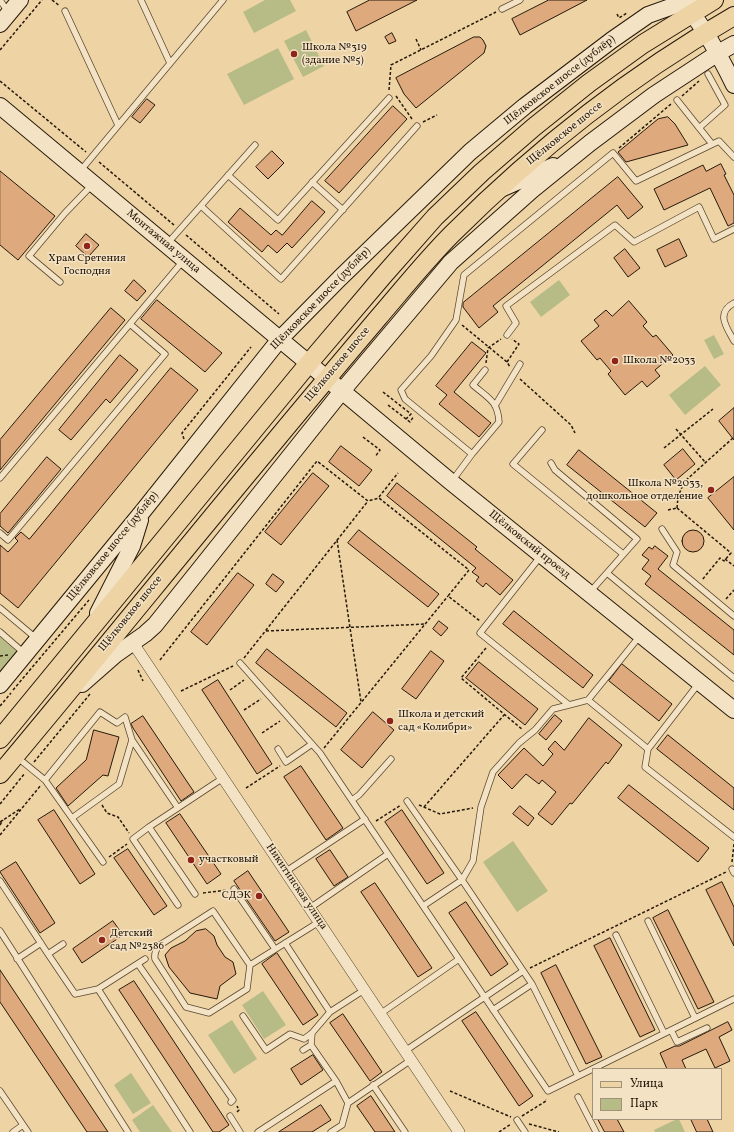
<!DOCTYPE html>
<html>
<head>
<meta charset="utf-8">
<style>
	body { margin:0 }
	#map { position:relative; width:734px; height:1132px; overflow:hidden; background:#eed3a5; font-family:Vollkorn,serif }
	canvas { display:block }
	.legend { position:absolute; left:592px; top:1068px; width:130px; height:52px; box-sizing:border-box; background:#f4e2c4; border:1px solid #a2927a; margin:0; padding:5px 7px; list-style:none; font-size:12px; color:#26190a }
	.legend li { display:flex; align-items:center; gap:8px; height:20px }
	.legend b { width:20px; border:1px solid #a2927a }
</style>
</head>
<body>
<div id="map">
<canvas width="734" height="1132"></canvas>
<ul class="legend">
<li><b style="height:5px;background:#eed3a5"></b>Улица</li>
<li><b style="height:11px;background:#b7bc87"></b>Парк</li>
</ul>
</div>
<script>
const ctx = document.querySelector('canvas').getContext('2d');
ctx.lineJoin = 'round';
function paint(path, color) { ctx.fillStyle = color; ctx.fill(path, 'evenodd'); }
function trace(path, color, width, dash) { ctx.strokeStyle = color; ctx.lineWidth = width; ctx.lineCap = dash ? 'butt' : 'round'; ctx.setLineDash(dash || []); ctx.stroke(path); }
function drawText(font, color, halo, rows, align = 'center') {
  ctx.font = font + ' Vollkorn,serif'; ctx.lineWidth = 3; ctx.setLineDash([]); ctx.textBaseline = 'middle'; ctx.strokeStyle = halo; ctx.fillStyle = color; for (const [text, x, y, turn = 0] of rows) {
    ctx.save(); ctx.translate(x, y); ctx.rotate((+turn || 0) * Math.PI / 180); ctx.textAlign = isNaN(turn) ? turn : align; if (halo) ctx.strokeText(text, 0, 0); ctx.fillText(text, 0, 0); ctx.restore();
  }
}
paint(new Path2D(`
	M 265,0 L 290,0 L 296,11 L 254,33 L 243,12 Z
	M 306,30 L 324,66 L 303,77 L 284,41 Z
	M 278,48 L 294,79 L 244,105 L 227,74 Z
	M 559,280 L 570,295 L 541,317 L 530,302 Z
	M 714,335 L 724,354 L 714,359 L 704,340 Z
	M 705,366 L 721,385 L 685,415 L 669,395 Z
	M 0,637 L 17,652 L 0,672 Z
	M 513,841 L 548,891 L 517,912 L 483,862 Z
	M 263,991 L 286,1025 L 264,1039 L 242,1005 Z
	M 232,1020 L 257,1059 L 234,1074 L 208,1035 Z
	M 131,1073 L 151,1103 L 133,1114 L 114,1085 Z
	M 153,1105 L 172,1132 L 140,1132 L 132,1120 Z
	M 677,1119 L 679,1119 L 685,1132 L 655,1132 L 654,1130 Z`), '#b7bc87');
const building = new Path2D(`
	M 370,0 L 417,0 L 356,31 L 347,12 Z
	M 549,0 L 587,0 L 520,35 L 512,19 Z
	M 392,33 L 396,41 L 389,44 L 385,37 Z
	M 474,37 L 480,37 L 483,40 L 486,46 L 484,53 L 416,108 L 404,94 L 396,78 Z
	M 147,99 L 155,105 L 140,123 L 132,117 Z
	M 393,106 L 407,119 L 339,193 L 325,181 Z
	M 668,117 L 675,124 L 688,145 L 626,162 L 618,152 L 658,119 Z
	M 272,151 L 284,163 L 268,179 L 256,167 Z
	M 721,164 L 726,174 L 724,175 L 734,195 L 734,223 L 728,226 L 710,188 L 664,210 L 654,189 L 703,165 L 706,171 Z
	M 0,171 L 55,216 L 18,260 L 0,245 Z
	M 618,177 L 643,207 L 628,219 L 617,205 L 493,306 L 498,312 L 479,328 L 463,307 L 463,303 Z
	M 312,201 L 325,212 L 292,248 L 287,243 L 277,253 L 268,245 L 262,252 L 228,222 L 240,208 L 271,235 L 276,230 L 282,235 Z
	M 86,234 L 99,245 L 88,257 L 76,246 Z
	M 679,239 L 687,256 L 665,267 L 657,250 Z
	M 625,249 L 640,268 L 628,277 L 614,258 Z
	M 134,280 L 146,291 L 137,301 L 125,291 Z
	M 157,300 L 222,353 L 205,372 L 141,319 Z
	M 629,301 L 647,322 L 643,326 L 653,337 L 656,335 L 673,355 L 655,370 L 660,376 L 647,387 L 642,381 L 625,395 L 608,374 L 611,371 L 600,358 L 597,360 L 581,341 L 599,326 L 594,320 L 606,310 L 612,316 Z
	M 111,308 L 125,320 L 0,470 L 0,440 Z
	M 472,342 L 486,353 L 454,392 L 491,423 L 479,437 L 439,404 L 447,395 L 436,386 Z
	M 120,355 L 138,370 L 110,403 L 106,399 L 71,440 L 59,430 Z
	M 171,368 L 198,390 L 18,608 L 0,593 L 0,545 L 8,552 L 18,541 L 15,538 L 21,532 L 29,539 Z
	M 734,408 L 734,440 L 719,421 Z
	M 341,446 L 372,470 L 359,486 L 329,462 Z
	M 683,449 L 695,464 L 676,480 L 664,465 Z
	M 579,450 L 657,513 L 645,527 L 567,465 Z
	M 47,457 L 61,469 L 8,533 L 0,526 L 0,514 Z
	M 313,473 L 329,486 L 281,545 L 265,532 Z
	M 734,477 L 734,530 L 708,498 Z
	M 397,483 L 477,547 L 475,549 L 513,580 L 500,595 L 486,583 L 483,587 L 476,581 L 479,577 L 472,572 L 476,568 L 387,496 Z
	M 359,530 L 439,594 L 428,607 L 348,543 Z
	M682 541a11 11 0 1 1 22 0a11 11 0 1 1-22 0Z
	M 655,546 L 668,556 L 658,569 L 734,630 L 734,655 L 645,584 L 651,576 L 642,569 L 649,560 L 642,555 L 649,547 L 652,549 Z
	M 238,573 L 254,585 L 207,645 L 191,632 Z
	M 273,574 L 284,582 L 276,592 L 266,584 Z
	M 514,611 L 593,675 L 583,688 L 503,624 Z
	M 439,621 L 448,628 L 441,636 L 433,629 Z
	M 267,649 L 347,713 L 336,727 L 256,663 Z
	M 431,651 L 444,661 L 416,699 L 402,689 Z
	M 479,662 L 538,709 L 525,725 L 466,678 Z
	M 622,664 L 672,704 L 659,721 L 609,681 Z
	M 218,680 L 272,764 L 257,774 L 202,690 Z
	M 373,712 L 394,730 L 362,768 L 341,750 Z
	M 555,715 L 562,721 L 546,740 L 539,734 Z
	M 143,716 L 194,792 L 181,801 L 133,728 L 131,724 Z
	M 589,718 L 622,745 L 608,764 L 606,762 L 572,804 L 570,803 L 552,825 L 538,814 L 556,792 L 542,780 L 539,784 L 526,774 L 512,789 L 498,775 L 524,748 L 543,766 L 553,754 L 548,749 L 555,741 L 564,750 Z
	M 94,730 L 119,737 L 108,776 L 103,775 L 68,806 L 56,788 L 86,760 Z
	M 668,735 L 734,788 L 734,810 L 657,749 Z
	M 301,766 L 343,828 L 326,840 L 284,777 Z
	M 629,785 L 709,848 L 698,862 L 618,798 Z
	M 520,806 L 534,818 L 528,826 L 513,814 Z
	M 54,810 L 95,874 L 80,884 L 38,820 Z
	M 402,810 L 444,873 L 427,884 L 385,822 Z
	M 180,814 L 221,874 L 207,884 L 166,823 Z
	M 128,849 L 167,906 L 154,915 L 114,858 Z
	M 330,850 L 348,877 L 334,886 L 316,859 Z
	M 16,862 L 55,923 L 40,933 L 0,872 Z
	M 248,871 L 289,932 L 275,941 L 234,881 Z
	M 722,882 L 734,907 L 734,946 L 706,890 Z
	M 375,883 L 432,968 L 418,977 L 361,892 Z
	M 466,902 L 508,964 L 491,976 L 449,913 Z
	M 668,910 L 714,1002 L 698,1009 L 653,918 Z
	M 113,921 L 123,935 L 82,963 L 73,949 Z
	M 206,929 L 214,936 L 217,945 L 225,957 L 233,962 L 236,974 L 220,986 L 217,999 L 190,993 L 169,967 L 165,955 L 171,948 L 185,941 L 196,931 Z
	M 610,938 L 655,1030 L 640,1037 L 594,946 Z
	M 277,953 L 318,1015 L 303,1025 L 262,964 Z
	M 556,965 L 602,1057 L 586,1064 L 541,973 Z
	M 0,970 L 108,1132 L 87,1132 L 0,1002 Z
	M 134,981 L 229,1125 L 219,1132 L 213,1132 L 119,990 Z
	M 476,1012 L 533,1096 L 519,1106 L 462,1021 Z
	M 343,1014 L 382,1072 L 370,1081 L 330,1023 Z
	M 728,1022 L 732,1030 L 719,1037 L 730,1061 L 715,1068 L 706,1049 L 682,1060 L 686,1069 L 667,1069 L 660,1053 L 675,1046 L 679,1046 Z
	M 313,1055 L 323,1070 L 301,1085 L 291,1069 Z
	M 371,1096 L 395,1132 L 375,1132 L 357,1106 Z
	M 321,1105 L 331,1120 L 312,1132 L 279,1132 Z
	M 598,1119 L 617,1119 L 624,1132 L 605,1132 Z
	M 691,1119 L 707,1119 L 713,1132 L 697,1132 Z`);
paint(building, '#dea97c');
trace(building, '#26190a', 1);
const lane = new Path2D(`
	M 0,0 L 8,12
	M 141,0 L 170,63
	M 502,9 L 520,0
	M 65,11 L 118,125
	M 677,100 L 712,144
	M 699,128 L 725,105 L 708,74
	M 81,170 L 223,0
	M 228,175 L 278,220 L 389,98
	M 312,182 L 343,210
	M 201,206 L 281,279 L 417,126
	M 167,244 L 255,145
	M 60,282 L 29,256 L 65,213 L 92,185
	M 734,303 C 715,313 727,328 734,341
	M 507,335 L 516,323 L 506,306 L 615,225 L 634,242 L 699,207 L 714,239 L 734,229
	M 496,404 L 520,364
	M 542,430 L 513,464 L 623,554
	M 472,454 L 499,422 C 498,401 488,398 473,385 L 485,370
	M 551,463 L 555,470 L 637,539 L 590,592
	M 0,478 L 183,261
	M 452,481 L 472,454 L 405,399 L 401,390 L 431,356 L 456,320 L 464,275 L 613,153 L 636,181 L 719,141 L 734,157
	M 662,529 L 677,552 L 673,565 L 734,616
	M 0,533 L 8,540 L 165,354 L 130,324
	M 540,557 L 480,633 L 569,705 L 588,700 L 648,749 L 645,767 L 734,837
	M 607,573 L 734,678
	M 0,608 L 37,639
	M 0,632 L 24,653
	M 240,663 L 320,753 L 388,854
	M 588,700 L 639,637
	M 569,705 L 553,709 L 535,730 L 519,743 L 493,772 L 481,807 L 473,861 L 462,880 L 532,984 L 578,1076
	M 278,749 L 286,762 L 312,744
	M 648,749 L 699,683
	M 17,757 L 45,780 L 103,862
	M 45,780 L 100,712 L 117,723 L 125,717 L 132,740 L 178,808
	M 352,800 L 359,795 L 391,759
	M 407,801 L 462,880 L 423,906
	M 72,818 L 119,784 L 132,740
	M 149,827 L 133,839 L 178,905
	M 732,869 L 734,873
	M 285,872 L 365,819
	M 0,881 L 48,954
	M 234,889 L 275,949
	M 195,894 L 149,827 L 223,778
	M 310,908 L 388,854 L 548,1091 L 734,999
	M 648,921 L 695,1018
	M 0,931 L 128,1132
	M 616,935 L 664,1033
	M 285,943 L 330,1012
	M 63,944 L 48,954 L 75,994 L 98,989
	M 17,959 L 41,943
	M 145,959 L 98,989 L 190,1132
	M 138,964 L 233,1100 L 231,1102
	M 250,965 L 213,911 L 160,945 C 156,949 154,953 155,959 L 186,1007 L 209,1013 L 247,989 L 250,965 L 319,922
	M 493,1010 L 532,984
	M 380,1014 L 459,959
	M 243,1016 L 266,1050 L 290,1034 L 304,1039 L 312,1033 L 330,1012 L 364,990
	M 671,1030 L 677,1042 L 707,1028
	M 312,1033 L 311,1045 L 336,1081 L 348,1103
	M 303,1050 L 311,1045
	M 405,1051 L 523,971
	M 373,1085 L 405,1132
	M 0,1091 L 28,1132
	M 578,1097 L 596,1132
	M 230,1116 L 240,1132
	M 517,1120 L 525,1132
	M 13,1132 L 23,1125
	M 258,1132 L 336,1081
	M 331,1132 L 342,1125 L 348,1103 L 411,1060`);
const street = new Path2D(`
	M 133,643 L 459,1132`);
const secondary = new Path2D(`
	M 684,3 C 705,28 720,56 734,85
	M 0,24 L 20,0
	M 0,106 L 451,482 L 734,710
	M 503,188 L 553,166
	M 98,613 L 132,546 L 140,520
	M 82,684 L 115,655 L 145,634 L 155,625 L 342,391 L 451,262 L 532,190 L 590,143 L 654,95 L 718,53 L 734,44
	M 0,685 L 143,511 L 280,339 L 340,278 L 470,152 L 525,106 L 612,40 L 648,15 L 690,0`);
const primary = new Path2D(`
	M 0,739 L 309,363 L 383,276 L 435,217 L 482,172 L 534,127 L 589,83 L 643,44 L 714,0
	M 0,774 C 89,668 176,560 265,453 C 302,408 340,363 378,318 C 402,290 426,260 452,234 C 536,150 631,75 734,16`);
trace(lane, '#584831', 7);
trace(street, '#584831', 12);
trace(secondary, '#26190a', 18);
trace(primary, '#26190a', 20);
trace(new Path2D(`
	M 52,0 L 60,6
	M 617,14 L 619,18 L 627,13
	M 416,39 L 421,50
	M 0,50 L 42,0
	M 0,81 L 86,152
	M 389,90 L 391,65 L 496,12
	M 396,96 L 412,119
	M 682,96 L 699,81
	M 423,122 L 437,115
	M 619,148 L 671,104
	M 99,162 L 174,225
	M 186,235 L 279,314
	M 462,325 L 507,362 L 510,367
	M 507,362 L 519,344 L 512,339
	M 486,363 L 488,348 L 501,339
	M 520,379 L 571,425 L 575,433
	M 383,392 L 411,414 L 406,419
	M 388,405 L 410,422 L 414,416
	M 676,429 L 705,462
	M 363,437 L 380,450 L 375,457
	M 184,439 L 182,433 L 251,347
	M 664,448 L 713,409
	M 379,497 L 398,473
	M 677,508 L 731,553 L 724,561 L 720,558 L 702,580
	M 677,508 L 678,497 L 684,482 L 734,437
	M 668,510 L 677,508
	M 337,540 L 361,702
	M 725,559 L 734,566
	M 726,599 L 734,590
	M 266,631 L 426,624
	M 486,648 L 461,678 L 523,730
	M 0,656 L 8,655
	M 244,658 L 368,501
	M 160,660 L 317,461 L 368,501 L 379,498 L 469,570 L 448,596 L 480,621
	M 138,670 L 143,681
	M 13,690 L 89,600
	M 230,690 L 244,680
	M 181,691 L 233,666
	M 0,706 L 11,693
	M 244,710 L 261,699
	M 262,733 L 280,721
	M 324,748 L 448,596
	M 34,762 L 90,694
	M 246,788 L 280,766
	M 0,804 L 25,773
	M 102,805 L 107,813 L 118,817 L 129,833
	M 419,805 L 440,814 L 473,808
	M 424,807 L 504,715
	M 376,821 L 401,805
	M 0,822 L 20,809
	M 0,825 L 3,820
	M 0,835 L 41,785
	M 109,857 L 127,844
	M 732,862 L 734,844
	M 203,893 L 227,890
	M 530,968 L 726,872
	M 450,1091 L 511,1117
	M 237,1112 L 239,1110 L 237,1106
	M 522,1116 L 546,1101 L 546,1099
	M 529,1124 L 559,1132
	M 499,1132 L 511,1124`), '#26190a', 1.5, [3, 2]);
trace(lane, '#f4e2c4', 5.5);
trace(street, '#f4e2c4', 11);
trace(secondary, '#f4e2c4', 16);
trace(primary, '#eed3a5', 18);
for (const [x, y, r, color] of [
	[294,54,4,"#8f2418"],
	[87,246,4,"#8f2418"],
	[615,361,4,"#8f2418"],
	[711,490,4,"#8f2418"],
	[390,721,4,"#8f2418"],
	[191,860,4,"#8f2418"],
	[259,896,4,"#8f2418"],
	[102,940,4,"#8f2418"]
]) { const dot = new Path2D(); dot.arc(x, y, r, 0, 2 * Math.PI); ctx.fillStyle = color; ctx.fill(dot); trace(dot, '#f4e2c4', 1.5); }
drawText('11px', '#26190a', '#f4e2c4', [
	["Школа №319",302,48],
	["(здание №5)",302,61],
	["Храм Сретения",87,259,"center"],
	["Господня",87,272,"center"],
	["Школа №2033",623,361],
	["Школа №2033,",703,484,"right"],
	["дошкольное отделение",703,497,"right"],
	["Школа и детский",398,715],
	["сад «Колибри»",398,728],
	["участковый",199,860],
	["СДЭК",251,896,"right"],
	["Детский",110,934],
	["сад №2386",110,947]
], 'left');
drawText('11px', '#26190a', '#f4e2c4', [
	["Щёлковское шоссе (дублёр)",560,81,-38],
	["Щёлковское шоссе",565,134,-39],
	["Монтажная улица",163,242,40],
	["Щёлковское шоссе (дублёр)",321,299,-46],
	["Щёлковское шоссе",338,365,-50],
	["Щёлковский проезд",529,545,39],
	["Щёлковское шоссе (дублёр)",113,547,-51],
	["Щёлковское шоссе",131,614,-51],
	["Никитинская улица",296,887,56]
]);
</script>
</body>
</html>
